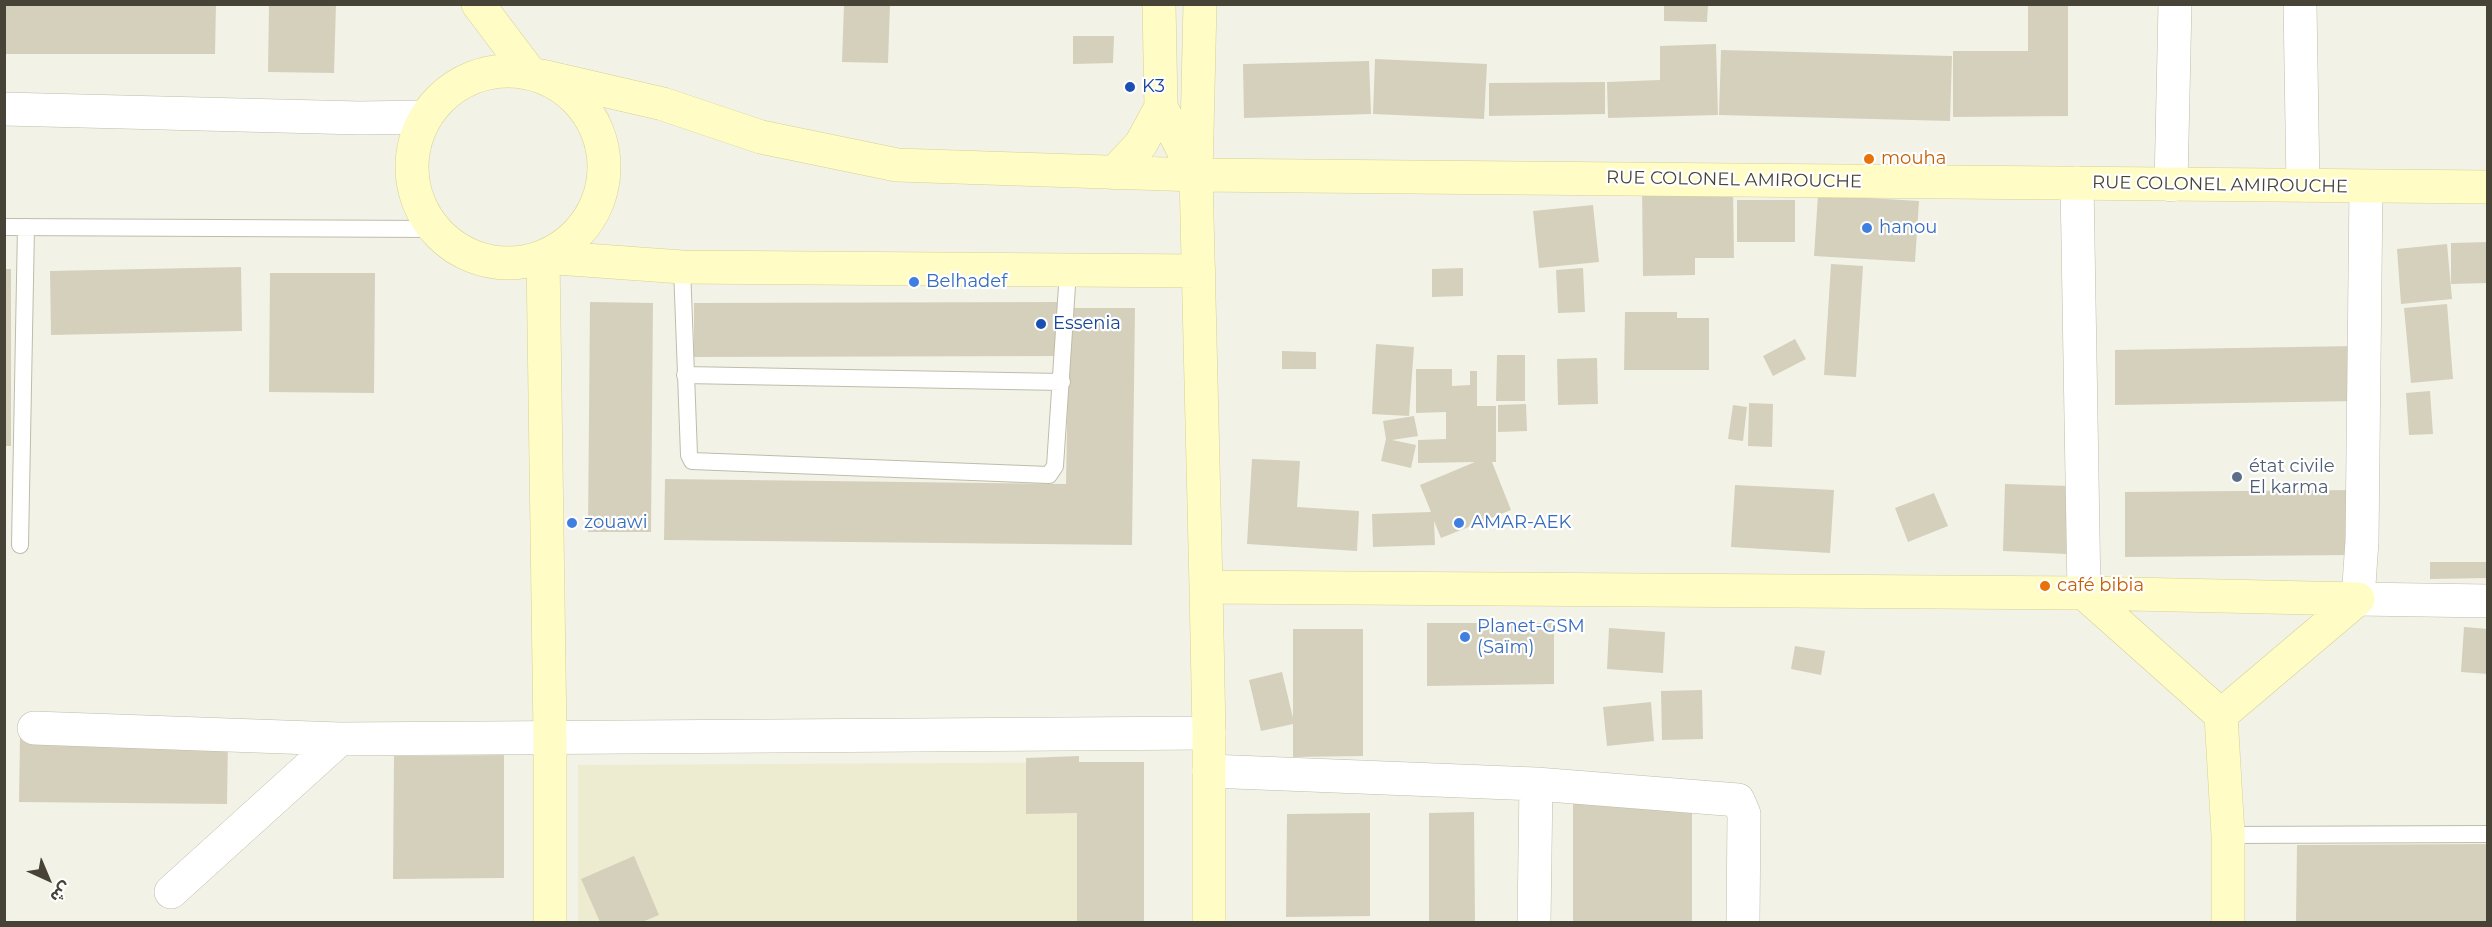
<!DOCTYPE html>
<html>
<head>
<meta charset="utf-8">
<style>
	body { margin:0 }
	#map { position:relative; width:2492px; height:927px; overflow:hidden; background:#f3f2e7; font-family:Montserrat,"Noto Sans Arabic",sans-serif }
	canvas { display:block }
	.frame { position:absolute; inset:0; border:6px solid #474336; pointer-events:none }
	.north { position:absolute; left:18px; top:849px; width:60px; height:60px; -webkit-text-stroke:4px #fff; paint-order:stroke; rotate:136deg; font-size:16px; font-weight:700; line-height:24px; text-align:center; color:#474336 }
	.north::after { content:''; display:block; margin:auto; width:21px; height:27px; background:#474336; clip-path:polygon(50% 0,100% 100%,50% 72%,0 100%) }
</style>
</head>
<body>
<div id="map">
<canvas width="2492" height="927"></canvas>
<div class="frame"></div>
<div class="north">ش</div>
</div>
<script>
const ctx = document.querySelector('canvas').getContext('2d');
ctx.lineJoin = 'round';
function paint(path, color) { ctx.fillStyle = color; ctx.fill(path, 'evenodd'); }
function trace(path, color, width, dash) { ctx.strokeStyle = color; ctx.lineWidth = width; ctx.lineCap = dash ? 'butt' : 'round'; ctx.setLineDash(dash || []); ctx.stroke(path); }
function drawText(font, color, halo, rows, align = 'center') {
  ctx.font = font + ' Montserrat,sans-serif'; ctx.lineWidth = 4.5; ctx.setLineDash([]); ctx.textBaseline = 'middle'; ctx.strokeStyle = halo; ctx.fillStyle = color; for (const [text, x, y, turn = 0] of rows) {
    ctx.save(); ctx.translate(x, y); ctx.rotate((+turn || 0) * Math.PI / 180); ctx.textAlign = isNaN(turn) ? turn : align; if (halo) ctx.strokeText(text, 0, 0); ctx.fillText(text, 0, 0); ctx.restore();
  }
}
paint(new Path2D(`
	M 1144,762 L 1144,922 L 578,922 L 578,765 Z`), '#edebd0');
paint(new Path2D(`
	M 4,4 L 216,4 L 215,54 L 4,54 Z
	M 269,4 L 336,4 L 334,73 L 268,72 Z
	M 844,4 L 890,4 L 888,63 L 842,62 Z
	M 1664,5 L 1708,5 L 1707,22 L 1664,21 Z
	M 2068,5 L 2068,116 L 1953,117 L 1953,51 L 2028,51 L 2028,6 Z
	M 1073,36 L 1114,36 L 1113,63 L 1073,64 Z
	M 1716,44 L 1718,115 L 1608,118 L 1607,82 L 1660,80 L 1660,46 Z
	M 1721,50 L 1952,56 L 1950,121 L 1719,115 Z
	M 1375,59 L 1487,64 L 1484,119 L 1373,114 Z
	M 1369,61 L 1371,114 L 1244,118 L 1243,64 Z
	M 1605,82 L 1605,114 L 1489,116 L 1489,83 Z
	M 1733,185 L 1734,258 L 1695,258 L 1695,275 L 1643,276 L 1642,186 Z
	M 1818,195 L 1919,201 L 1915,262 L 1814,256 Z
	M 1737,200 L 1795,200 L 1795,242 L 1737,242 Z
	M 1593,205 L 1599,262 L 1539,268 L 1533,211 Z
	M 2488,242 L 2488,283 L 2451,284 L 2451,243 Z
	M 2447,244 L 2452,299 L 2401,304 L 2397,249 Z
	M 1831,264 L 1863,266 L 1856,377 L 1824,375 Z
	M 241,267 L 242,331 L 51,335 L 50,271 Z
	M 1463,268 L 1463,296 L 1432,297 L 1432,269 Z
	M 1583,268 L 1585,312 L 1558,313 L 1556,270 Z
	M 4,269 L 11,269 L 11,446 L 4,446 Z
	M 270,273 L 375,273 L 374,393 L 269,392 Z
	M 590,302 L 653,303 L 651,532 L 588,532 Z
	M 1062,302 L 1062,356 L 694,357 L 694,303 Z
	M 2447,304 L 2453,379 L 2411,383 L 2404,308 Z
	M 1069,308 L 1135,308 L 1132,545 L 664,540 L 665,479 L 1066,484 Z
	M 1625,312 L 1677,312 L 1677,318 L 1709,318 L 1709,370 L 1624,370 Z
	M 1795,339 L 1806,359 L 1773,376 L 1763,356 Z
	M 1376,344 L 1414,347 L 1409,416 L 1372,414 Z
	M 2356,346 L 2357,401 L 2115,405 L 2115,350 Z
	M 1282,351 L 1316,352 L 1316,369 L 1282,369 Z
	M 1497,355 L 1525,355 L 1525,401 L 1496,401 Z
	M 1597,358 L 1598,404 L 1558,405 L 1557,359 Z
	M 1416,369 L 1452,369 L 1452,386 L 1470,385 L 1470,371 L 1477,371 L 1477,406 L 1496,406 L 1496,462 L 1492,462 L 1511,510 L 1441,538 L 1434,521 L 1435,545 L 1373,547 L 1372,514 L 1431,512 L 1420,485 L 1475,462 L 1418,463 L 1418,440 L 1446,439 L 1446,412 L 1416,413 Z
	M 2430,391 L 2433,434 L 2409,435 L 2406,393 Z
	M 1749,403 L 1773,404 L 1772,447 L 1748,446 Z
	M 1526,404 L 1527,431 L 1498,432 L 1498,405 Z
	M 1733,405 L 1747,407 L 1743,441 L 1728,439 Z
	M 1414,416 L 1418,436 L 1392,440 L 1416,445 L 1411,468 L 1381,461 L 1386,439 L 1383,421 Z
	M 1252,459 L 1300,461 L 1297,507 L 1359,511 L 1357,551 L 1247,544 Z
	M 2005,484 L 2069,486 L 2067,554 L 2003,551 Z
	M 1735,485 L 1834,490 L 1830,553 L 1731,547 Z
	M 2353,490 L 2353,555 L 2125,557 L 2125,492 Z
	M 1934,493 L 1948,526 L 1908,542 L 1895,508 Z
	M 2430,562 L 2488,562 L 2488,578 L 2430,579 Z
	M 1427,623 L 1554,623 L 1554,684 L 1427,686 Z
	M 2464,627 L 2488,629 L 2488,674 L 2461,672 Z
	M 1609,628 L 1665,632 L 1663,673 L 1607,669 Z
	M 1293,629 L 1363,629 L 1363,756 L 1293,757 L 1293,724 L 1261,731 L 1249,680 L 1282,672 L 1293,718 Z
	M 1795,646 L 1825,651 L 1821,675 L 1791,669 Z
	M 1702,690 L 1703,739 L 1662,740 L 1661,691 Z
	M 1651,702 L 1654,741 L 1607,746 L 1603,707 Z
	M 20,737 L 228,739 L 227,804 L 19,802 Z
	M 504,755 L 504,878 L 393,879 L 394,756 Z
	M 1079,756 L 1079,762 L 1144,762 L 1144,922 L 1077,922 L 1077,813 L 1026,814 L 1026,758 Z
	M 1692,797 L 1692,922 L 1573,922 L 1573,798 Z
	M 1474,812 L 1475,922 L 1429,922 L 1429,813 Z
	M 1370,813 L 1370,916 L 1286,917 L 1287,814 Z
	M 2488,844 L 2488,922 L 2296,922 L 2297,845 Z
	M 634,856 L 659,915 L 642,922 L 600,922 L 581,879 Z`), '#d5d0bc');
const lane = new Path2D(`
	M 4,227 L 434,229
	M 682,267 L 689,455 L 692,461 L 1049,475 L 1055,466 L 1068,271
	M 685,375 L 1062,382
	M 20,545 L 26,227
	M 2228,835 L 2488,834`);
const street = new Path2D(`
	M 2300,4 L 2303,185
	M 4,109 L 360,118 L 425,117
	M 2077,183 L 2084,593
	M 2171,185 L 2175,4
	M 2366,187 L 2362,541 L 2358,599 L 2488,601
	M 34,728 L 340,739 L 1209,733
	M 1209,771 L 1536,784 L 1534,922
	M 1536,784 L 1738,800 L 1744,814 L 1743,922
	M 171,892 L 340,739`);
const secondary = new Path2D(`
	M 478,4 L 527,69
	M 1159,4 L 1161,107 L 1194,171
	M 1200,4 L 1196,175 L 1206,587 L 2084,593 L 2358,599
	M412 167a96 96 0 1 1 192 0a96 96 0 1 1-192 0Z
	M 542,76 L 663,104 L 761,137 L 897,165 L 1196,175 L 2488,187
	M 1114,173 L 1141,144 L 1161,107
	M 1206,587 L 1209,733 L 1209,922
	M 2084,593 L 2221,715 L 2228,835 L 2228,922
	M 2221,715 L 2358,599
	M 550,922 L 550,736 L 543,257 L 682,267 L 1199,271`);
trace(lane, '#bfbca9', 18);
trace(street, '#bfbca9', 34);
trace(secondary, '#d4d196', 34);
trace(lane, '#fff', 16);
trace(street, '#fff', 33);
trace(secondary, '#fffdc5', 33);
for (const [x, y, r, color] of [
	[1130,87,6,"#1a4fb4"],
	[1869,159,6,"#e8710a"],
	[1867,228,6,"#3f7fe0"],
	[914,282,6,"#3f7fe0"],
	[1041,324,6,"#1a4fb4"],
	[2237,477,6,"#5c6f8a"],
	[572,523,6,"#3f7fe0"],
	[1459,523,6,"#3f7fe0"],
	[2045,586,6,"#e8710a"],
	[1465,637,6,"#3f7fe0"]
]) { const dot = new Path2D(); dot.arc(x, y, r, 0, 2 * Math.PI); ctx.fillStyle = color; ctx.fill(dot); trace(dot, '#fff', 2); }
drawText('18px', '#164399', '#fff', [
	["K3",1142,87],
	["Essenia",1053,324]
], 'left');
drawText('18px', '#c56008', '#fff', [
	["mouha",1881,159],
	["café bibia",2057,586]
], 'left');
drawText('18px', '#474336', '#fff', [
	["RUE COLONEL AMIROUCHE",1734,180,1],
	["RUE COLONEL AMIROUCHE",2220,185,1]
]);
drawText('18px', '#366cbe', '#fff', [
	["hanou",1879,228],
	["Belhadef",926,282],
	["zouawi",584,523],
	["AMAR-AEK",1471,523],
	["Planet-GSM",1477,627],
	["(Saïm)",1477,648]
], 'left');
drawText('18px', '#4e5e75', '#fff', [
	["état civile",2249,467],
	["El karma",2249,488]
], 'left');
</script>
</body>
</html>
